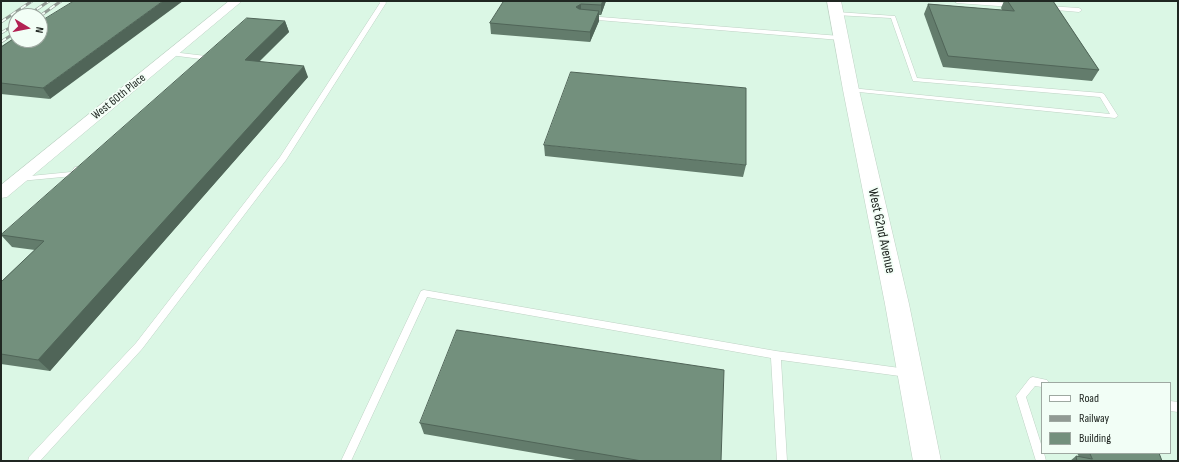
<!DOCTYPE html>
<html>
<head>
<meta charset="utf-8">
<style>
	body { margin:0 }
	#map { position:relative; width:1179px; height:462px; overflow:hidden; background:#f2fef6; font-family:"Sofia Sans Condensed",sans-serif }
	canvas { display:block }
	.frame { position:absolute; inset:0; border:2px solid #202722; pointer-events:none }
	.legend { position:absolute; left:1041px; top:382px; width:130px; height:72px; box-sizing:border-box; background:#f2fef6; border:1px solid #9ea8a1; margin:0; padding:5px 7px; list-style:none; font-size:12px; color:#202722 }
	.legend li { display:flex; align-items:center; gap:8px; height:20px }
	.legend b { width:20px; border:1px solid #9ea8a1 }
	.north { position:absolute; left:8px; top:8px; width:40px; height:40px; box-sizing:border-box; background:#f2fef6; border:1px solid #9ea8a1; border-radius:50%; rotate:100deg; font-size:11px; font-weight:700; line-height:16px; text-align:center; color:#202722 }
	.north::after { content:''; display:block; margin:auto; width:14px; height:18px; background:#b22253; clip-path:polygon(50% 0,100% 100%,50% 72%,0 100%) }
</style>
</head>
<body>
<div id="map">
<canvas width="1179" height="462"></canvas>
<div class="frame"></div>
<ul class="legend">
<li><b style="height:5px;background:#fff"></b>Road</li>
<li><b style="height:5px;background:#919a94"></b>Railway</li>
<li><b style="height:11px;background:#73907d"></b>Building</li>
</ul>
<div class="north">N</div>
</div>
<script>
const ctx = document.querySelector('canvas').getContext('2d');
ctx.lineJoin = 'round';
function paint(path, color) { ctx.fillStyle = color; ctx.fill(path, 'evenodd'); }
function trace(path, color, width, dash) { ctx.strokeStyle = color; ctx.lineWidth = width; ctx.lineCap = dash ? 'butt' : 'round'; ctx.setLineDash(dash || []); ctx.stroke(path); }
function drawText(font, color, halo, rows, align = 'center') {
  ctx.font = font + ' "Sofia Sans Condensed",sans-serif'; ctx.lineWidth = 3.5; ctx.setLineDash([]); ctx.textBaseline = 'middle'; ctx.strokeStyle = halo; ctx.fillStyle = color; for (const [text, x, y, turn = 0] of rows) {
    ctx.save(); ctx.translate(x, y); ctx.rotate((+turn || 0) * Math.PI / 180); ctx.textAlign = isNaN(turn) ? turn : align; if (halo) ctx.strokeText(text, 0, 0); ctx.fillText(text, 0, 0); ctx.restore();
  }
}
paint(new Path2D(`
	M 1,1 L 1178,1 L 1178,461 L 1,461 ZM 16,16 L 40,16 L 40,40 L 16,40 ZM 1042,383 L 1170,383 L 1170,453 L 1042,453 Z`), '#dbf7e5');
const service = new Path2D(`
	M 379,1 L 385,1 L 386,3 L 286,160 L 142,349 L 40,461 L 28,461 L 29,457 L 136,343 L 280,157 L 380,3 Z
	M 954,1 L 978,1 L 1012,3 L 1015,5 L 1012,7 L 957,3 Z
	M 1047,6 L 1079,8 L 1082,10 L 1079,12 L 1045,9 L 1045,7 Z
	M 837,12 L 895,16 L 917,78 L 1102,93 L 1104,94 L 1118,116 L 1115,118 L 849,91 L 849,89 L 851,88 L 1110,114 L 1100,97 L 913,81 L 891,18 L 835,15 L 835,13 Z
	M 588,16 L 840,36 L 843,38 L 840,40 L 586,19 L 585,18 Z
	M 172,52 L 206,56 L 209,58 L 200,65 L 197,63 L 201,59 L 170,55 L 170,53 Z
	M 75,167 L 81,167 L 82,169 L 76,176 L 73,176 L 20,181 L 16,179 L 20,177 L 71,172 Z
	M 424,290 L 776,351 L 907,369 L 910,370 L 912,373 L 910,376 L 907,377 L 781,360 L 787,461 L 777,461 L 771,358 L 427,297 L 351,461 L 341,461 L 420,293 L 421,291 Z
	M 1033,377 L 1047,380 L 1049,383 L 1042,383 L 1042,387 L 1035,386 L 1026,397 L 1042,447 L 1042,453 L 1044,453 L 1046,461 L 1036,461 L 1016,396 L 1030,378 Z
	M 1170,401 L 1178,402 L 1178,412 L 1170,411 Z`);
const minor = new Path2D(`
	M 229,1 L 242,1 L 7,197 L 1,198 L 1,185 Z`);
const tertiary = new Path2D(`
	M 827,1 L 841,1 L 859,90 L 909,304 L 941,461 L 913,461 L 885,304 L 843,90 Z`);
trace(service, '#bfd3c5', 1);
trace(minor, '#bfd3c5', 1);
trace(tertiary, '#bfd3c5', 1);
paint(service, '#fff');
paint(minor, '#fff');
paint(tertiary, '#fff');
const rail = new Path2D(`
	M 27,16 L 49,1
	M 40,16 L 61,1
	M 1,22 L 32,1
	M 1,33 L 16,24
	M 1,42 L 16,32`);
trace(rail, '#919a94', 3);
trace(rail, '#f2fef6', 2, [6]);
paint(new Path2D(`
	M 504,1 L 606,1 L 601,15 L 599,15 L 599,21 L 590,42 L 491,34 L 490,23 Z
	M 1000,1 L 1053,1 L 1099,70 L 1092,81 L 943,67 L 924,14 L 928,4 L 1002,10 L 1001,8 L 1004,1 Z
	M 285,21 L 289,32 L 259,62 L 308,77 L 50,371 L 1,364 L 1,282 L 35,250 L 12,247 L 1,235 Z
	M 16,37 L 50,99 L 1,94 L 1,47 Z
	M 544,145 L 746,165 L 743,177 L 545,156 Z
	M 420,423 L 721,461 L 581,461 L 424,434 Z
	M 1077,453 L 1159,453 L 1162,461 L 1070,461 L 1076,456 L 1079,457 Z`), '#637c6c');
paint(new Path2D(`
	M 163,1 L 183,1 L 50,99 L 43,88 Z
	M 603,1 L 606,1 L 601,15 L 601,5 Z
	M 581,4 L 581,14 L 576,7 Z
	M 599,11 L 599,21 L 590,42 L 590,32 Z
	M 285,21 L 289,32 L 249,71 L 245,60 Z
	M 304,66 L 308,77 L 50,371 L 38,360 Z`), '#506558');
const building = new Path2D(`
	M 74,1 L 163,1 L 43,88 L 1,83 L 1,47 L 16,37 L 16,40 L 40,40 L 40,22 Z
	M 504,1 L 603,1 L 601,5 L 581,4 L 576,7 L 579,9 L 599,11 L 590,32 L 490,23 Z
	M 1008,1 L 1053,1 L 1099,70 L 948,56 L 928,4 L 1014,11 Z
	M 247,18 L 285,21 L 245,60 L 304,66 L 38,360 L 1,354 L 1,282 L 44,241 L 1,235 Z
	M 571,72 L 746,88 L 746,165 L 544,145 Z
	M 457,330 L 724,370 L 721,461 L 642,461 L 420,423 Z
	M 1090,453 L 1159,453 L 1162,461 L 1077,461 L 1076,456 L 1092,459 Z`);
paint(building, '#73907d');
trace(building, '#506558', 1);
drawText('12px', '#202722', '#f2fef6', [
	["West 60th Place",119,97,-39]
]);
drawText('14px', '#202722', '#f2fef6', [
	["West 62nd Avenue",881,231,78]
]);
</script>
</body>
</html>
